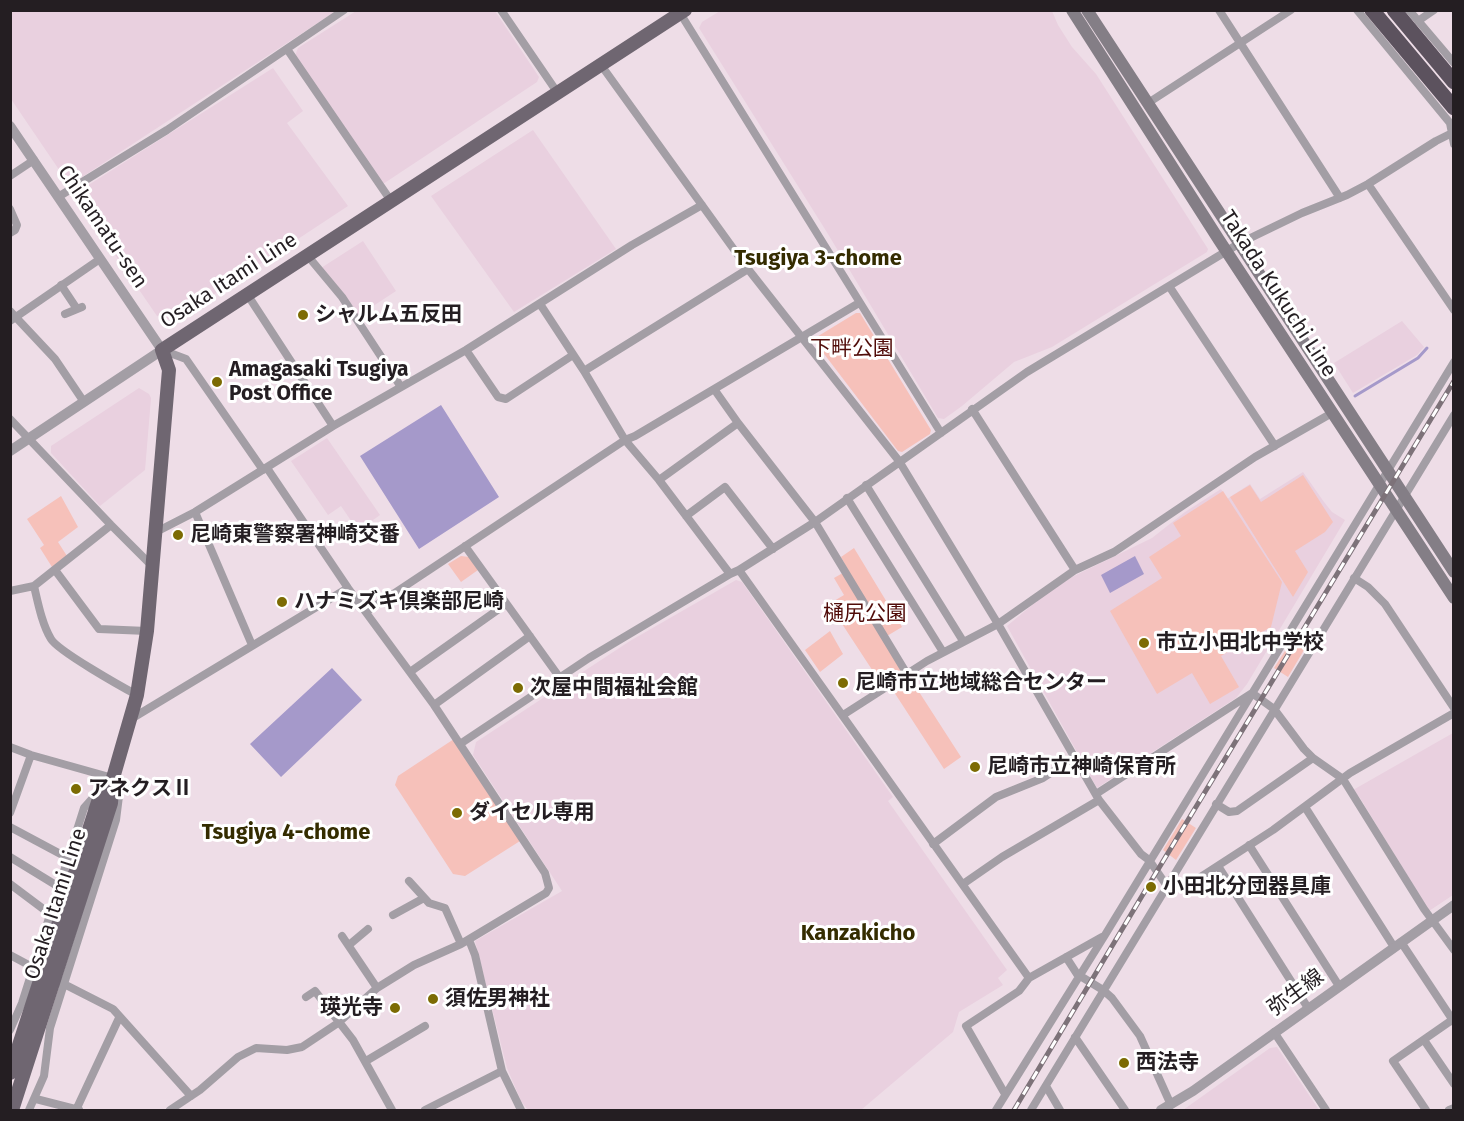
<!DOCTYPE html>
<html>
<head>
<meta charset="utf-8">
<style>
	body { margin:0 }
	#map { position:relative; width:1464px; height:1121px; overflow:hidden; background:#eedde7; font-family:"Fira Sans",sans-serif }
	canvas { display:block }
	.frame { position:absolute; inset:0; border:12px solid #241e22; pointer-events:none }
</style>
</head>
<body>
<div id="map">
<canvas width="1464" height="1121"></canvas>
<div class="frame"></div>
</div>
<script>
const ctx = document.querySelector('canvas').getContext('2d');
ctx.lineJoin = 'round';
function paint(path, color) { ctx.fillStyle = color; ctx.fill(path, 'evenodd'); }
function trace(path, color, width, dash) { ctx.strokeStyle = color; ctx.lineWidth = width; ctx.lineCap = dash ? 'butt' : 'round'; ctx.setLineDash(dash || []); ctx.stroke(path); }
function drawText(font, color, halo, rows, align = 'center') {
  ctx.font = font + ' "Fira Sans","Noto Sans JP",sans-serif'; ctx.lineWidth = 6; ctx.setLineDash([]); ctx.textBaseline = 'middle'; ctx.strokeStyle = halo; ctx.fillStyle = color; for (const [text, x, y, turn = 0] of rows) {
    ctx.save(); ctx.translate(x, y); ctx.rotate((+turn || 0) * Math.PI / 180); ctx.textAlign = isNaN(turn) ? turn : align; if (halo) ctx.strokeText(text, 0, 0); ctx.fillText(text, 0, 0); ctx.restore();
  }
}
paint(new Path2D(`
	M 10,11 L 336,11 L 73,183 L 66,180 L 11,99 Z
	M 356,11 L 495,11 L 539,77 L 537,82 L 383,184 L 295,56 L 298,48 Z
	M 720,11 L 1052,11 L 1058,25 L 1072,47 L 1096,74 L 1208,249 L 1207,252 L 1052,347 L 1014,362 L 962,406 L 944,419 L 938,418 L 828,234 L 699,28 L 702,22 Z
	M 273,68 L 303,111 L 287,123 L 348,206 L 175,320 L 157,316 L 77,199 L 79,191 Z
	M 533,130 L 616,249 L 514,312 L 431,196 Z
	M 363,241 L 396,291 L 358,316 L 321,268 Z
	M 1402,321 L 1424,347 L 1417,355 L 1353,393 L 1334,363 Z
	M 139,388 L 149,394 L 151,398 L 145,470 L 100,506 L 51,453 L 51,446 Z
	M 327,438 L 380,515 L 358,531 L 341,506 L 328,515 L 291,461 Z
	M 1303,472 L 1324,502 L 1332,512 L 1345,520 L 1247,684 L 1236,698 L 1097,788 L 1007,626 L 1043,596 L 1070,578 L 1152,538 L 1185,512 L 1221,489 L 1227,499 L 1250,484 L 1260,499 Z
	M 736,580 L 742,582 L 893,797 L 888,801 L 1007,970 L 998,978 L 1003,985 L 959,1012 L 953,1032 L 861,1110 L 528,1110 L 521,1101 L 507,1068 L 475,941 L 562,891 L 473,755 L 476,742 L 630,641 Z
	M 1453,733 L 1453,895 L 1429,911 L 1360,798 L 1353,790 Z
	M 1277,1047 L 1319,1110 L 1183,1110 L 1270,1048 Z`), '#e9d0df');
paint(new Path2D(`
	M 856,313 L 860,313 L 931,430 L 930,434 L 902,452 L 898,451 L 815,342 L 815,338 Z
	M 1303,475 L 1333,522 L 1325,532 L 1295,551 L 1308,572 L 1293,597 L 1230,497 L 1250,485 L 1261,502 Z
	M 1223,491 L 1282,582 L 1271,627 L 1221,656 L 1239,687 L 1210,704 L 1192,673 L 1157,694 L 1110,611 L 1162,578 L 1149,557 L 1181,536 L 1173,523 Z
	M 61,496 L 78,527 L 58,542 L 67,556 L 52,567 L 40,548 L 44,545 L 27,519 Z
	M 854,548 L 902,627 L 882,639 L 903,672 L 882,685 L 829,604 L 844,595 L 834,578 L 848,570 L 841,557 Z
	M 461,556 L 469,557 L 478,570 L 461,582 L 448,564 Z
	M 830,631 L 843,654 L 820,672 L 805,650 Z
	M 1294,637 L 1307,645 L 1288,677 L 1274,668 Z
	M 912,681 L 961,757 L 944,769 L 894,692 Z
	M 454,739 L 520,841 L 465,876 L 453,874 L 395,785 L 398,776 Z
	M 1182,819 L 1196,828 L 1176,860 L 1163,850 Z`), '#f6c1ba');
paint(new Path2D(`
	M 441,405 L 499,497 L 419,549 L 360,456 Z
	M 1135,556 L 1144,574 L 1110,593 L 1101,575 Z
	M 332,668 L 362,700 L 281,777 L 250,744 Z`), '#a599ca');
trace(new Path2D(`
	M 1355,396 L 1418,358 L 1427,348`), '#a599ca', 3);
trace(new Path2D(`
	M 501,10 L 557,92
	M 1219,10 L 1340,198
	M 1357,10 L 1450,123 L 1454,144
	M 1409,10 L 1454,63
	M 680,13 L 941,433
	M 1418,21 L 1434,10
	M 287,49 L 391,201
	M 601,65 L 748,269 L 899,461 L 998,624 L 1099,800 L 1141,854 L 1149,860 L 1167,886 L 1185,887 L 1273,830 L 1350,773 L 1454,713
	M 1148,103 L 1291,10
	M 10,176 L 34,160
	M 1368,184 L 1454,310
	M 58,197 L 167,130 L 344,10
	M 10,209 L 17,225 L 15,230 L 10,233
	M 307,255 L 342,297 L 401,387
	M 61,285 L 77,309
	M 1169,286 L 1275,446
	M 247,294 L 333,426
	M 540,304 L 584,371 L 625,440 L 659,480 L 730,574
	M 10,311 L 55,359 L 84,402
	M 65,314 L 82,307
	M 10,321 L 100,259
	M 162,350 L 186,359 L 263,470
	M 466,350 L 498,397 L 506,399 L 573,355
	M 584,371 L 748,269
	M 714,389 L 738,423
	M 972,409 L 1075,570
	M 10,419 L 111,525 L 152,566
	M 659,480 L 738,423 L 815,522 L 907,674
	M 866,485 L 963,641
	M 847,498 L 943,652
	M 195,512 L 252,645
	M 686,516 L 725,487 L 773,549
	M 156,532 L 195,512 L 333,426 L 466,350 L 632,245 L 702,205
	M 465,546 L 560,678
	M 55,570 L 99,629 L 147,631
	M 739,570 L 1029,978 L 1019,991 L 966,1026 L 1005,1094
	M 1354,578 L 1368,587 L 1385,604 L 1454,708
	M 34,586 C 38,603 42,624 51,639 C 58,651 122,687 137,695
	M 10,591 L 34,586 L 111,525
	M 366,612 L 625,440 L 635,436 L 859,303
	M 410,672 L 506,604
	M 434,705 L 530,636
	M 843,715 L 927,661 L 998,624 L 1075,570 L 1114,552 L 1255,457 L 1332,413
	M 131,719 L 348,588
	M 460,744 L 589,658 L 730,574 L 739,570 L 815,522 L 1027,372 L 1240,243 L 1302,213 L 1347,195 L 1368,184 L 1436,141 L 1454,132
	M 10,747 L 31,755 L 113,778
	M 1096,794 L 1252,693 L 1274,709 L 1304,749 L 1313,758 L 1343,779 L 1424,909 L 1454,950
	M 1216,804 L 1229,812 L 1237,811 L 1313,758
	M 1305,807 L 1394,947
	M 10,813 L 31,755
	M 10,827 L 68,858
	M 933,844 L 996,797 L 1043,778 L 1075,757
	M 1249,845 L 1339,986
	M 10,857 L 59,887
	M 1218,866 L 1308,1008
	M 409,881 L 429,903 L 445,908 L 461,944
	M 10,884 L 50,914
	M 963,884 L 1002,857 L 1099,800
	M 393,915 L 424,898
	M 342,936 L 377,988
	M 469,940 L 475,955 L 502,1071 L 521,1110
	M 1401,942 L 1454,1022
	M 349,945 L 368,929
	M 10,955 L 38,970
	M 1066,957 L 1077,974 L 1103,990 L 1112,998 L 1140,1036 L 1171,1105
	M 1029,978 L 1102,937
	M 60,982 L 113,1009 L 191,1096
	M 306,997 L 315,991 L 353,1040 L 392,1110
	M 10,1030 L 22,1003 L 84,808 L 100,790
	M 1274,1032 L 1326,1110
	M 1075,1037 L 1125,1110
	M 1424,1040 L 1454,1084
	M 366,1061 L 425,1026
	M 1046,1086 L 1060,1110
	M 36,1099 L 79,1110
	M 29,1110 L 44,1076 L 50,1028 L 116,820 L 119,796 L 115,784
	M 76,1110 L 119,1018
	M 170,1110 L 200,1090 L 238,1057 L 256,1048 L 287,1050 L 302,1047 L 338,1023 L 377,988 L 414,965 L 461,944 L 546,893 L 549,888 L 545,873 L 434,705 L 348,588 L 267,468
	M 425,1110 L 502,1071
	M 996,1110 L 1105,935 L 1454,362
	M 1031,1110 L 1454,415
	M 1426,1110 L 1393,1061 L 1452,1020
	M 1449,1110 L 1454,1108`), '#a39ea5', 8);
trace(new Path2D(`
	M 10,126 L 162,350 L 10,451
	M 1161,1110 L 1193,1091 L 1454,905`), '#a39ea5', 10);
trace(new Path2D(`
	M 1072,10 L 1219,240 L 1454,598
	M 1087,10 L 1454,572`), '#847e86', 12);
trace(new Path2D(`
	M 10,1073 L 99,799 L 112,780
	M 12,1110 L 111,803 L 113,778 L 137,695 L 147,631 L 169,370 L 162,350 L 685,10`), '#6f6671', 14);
trace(new Path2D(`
	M 1372,10 L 1454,108
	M 1394,10 L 1454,82`), '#5c525e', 15);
const rail = new Path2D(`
	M 1014,1110 L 1148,886 L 1454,381`);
trace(rail, '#7d7279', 5);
trace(rail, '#fff', 3, [9]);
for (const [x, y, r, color] of [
	[303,315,6,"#7c6b03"],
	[217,382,6,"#7c6b03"],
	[178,535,6,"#7c6b03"],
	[282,602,6,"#7c6b03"],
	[1144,643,6,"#7c6b03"],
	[843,683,6,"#7c6b03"],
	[518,688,6,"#7c6b03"],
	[975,767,6,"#7c6b03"],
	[76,789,6,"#7c6b03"],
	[457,813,6,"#7c6b03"],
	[1151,887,6,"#7c6b03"],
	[433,999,6,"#7c6b03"],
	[395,1008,6,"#7c6b03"],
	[1124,1063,6,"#7c6b03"]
]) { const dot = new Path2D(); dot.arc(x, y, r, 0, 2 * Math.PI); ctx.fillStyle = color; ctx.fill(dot); trace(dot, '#fff', 2); }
drawText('21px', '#241e22', '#fff', [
	["Chikamatu-sen",102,227,56],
	["Osaka Itami Line",229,281,-33],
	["Takada Kukuchi Line",1278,294,57],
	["Osaka Itami Line",56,904,-72],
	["弥生線",1296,993,-36]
]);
drawText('bold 21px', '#241e22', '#fff', [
	["シャルム五反田",315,315],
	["Amagasaki Tsugiya",229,370],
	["Post Office",229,394],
	["尼崎東警察署神崎交番",190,535],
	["ハナミズキ倶楽部尼崎",294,602],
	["市立小田北中学校",1156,643],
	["尼崎市立地域総合センター",855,683],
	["次屋中間福祉会館",530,688],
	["尼崎市立神崎保育所",987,767],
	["アネクスⅡ",88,789],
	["ダイセル専用",469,813],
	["小田北分団器具庫",1163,887],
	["須佐男神社",445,999],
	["瑛光寺",383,1008,"right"],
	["西法寺",1136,1063]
], 'left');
drawText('21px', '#500b08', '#fff', [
	["下畔公園",852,349],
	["樋尻公園",865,614]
]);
drawText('bold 22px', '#342c00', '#fff', [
	["Tsugiya 3-chome",818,259],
	["Tsugiya 4-chome",286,833],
	["Kanzakicho",858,934]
]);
</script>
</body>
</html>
